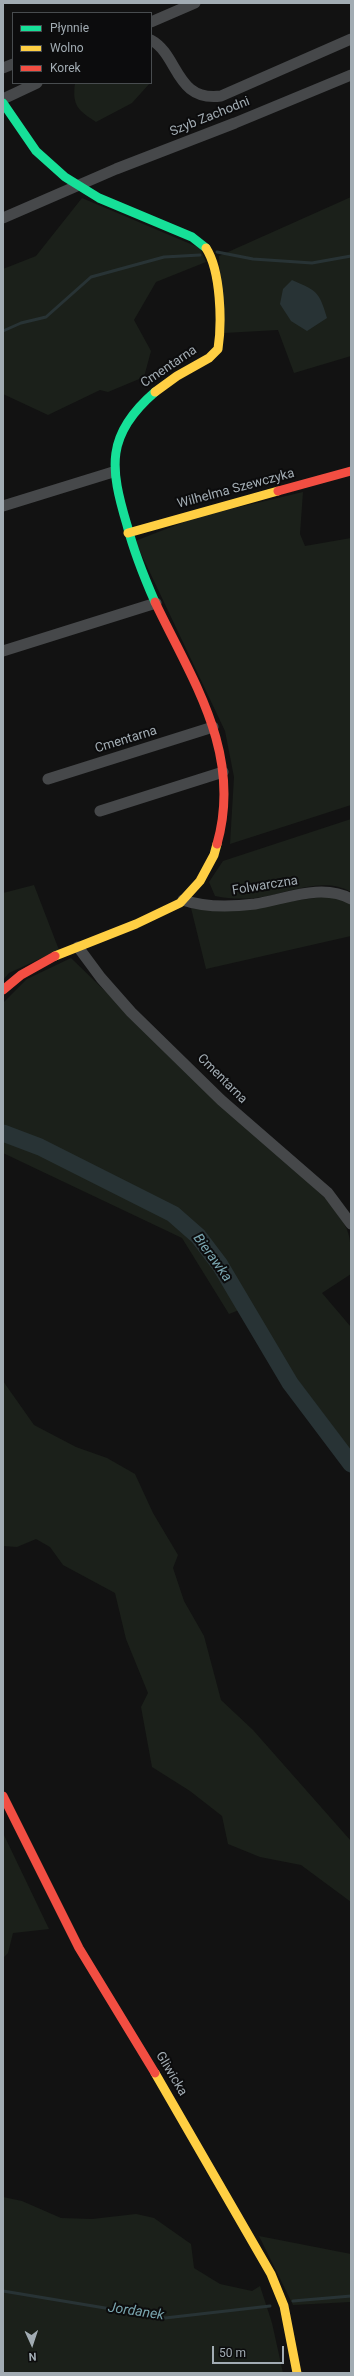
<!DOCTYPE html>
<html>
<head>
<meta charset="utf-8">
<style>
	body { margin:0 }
	#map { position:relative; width:354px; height:2376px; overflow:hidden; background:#121212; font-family:Roboto,sans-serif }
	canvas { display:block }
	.frame { position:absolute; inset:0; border:4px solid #a2acb3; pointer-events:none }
	.legend { position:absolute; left:12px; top:12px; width:140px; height:72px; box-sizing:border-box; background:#0c0c0d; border:1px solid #484c4f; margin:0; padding:5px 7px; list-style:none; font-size:12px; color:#a2acb3 }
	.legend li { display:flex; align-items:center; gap:8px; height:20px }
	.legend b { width:20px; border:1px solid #484c4f }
	.north { position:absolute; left:12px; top:2324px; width:40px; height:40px; -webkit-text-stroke:3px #0c0c0d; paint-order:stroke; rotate:177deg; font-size:11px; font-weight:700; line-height:16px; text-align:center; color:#a2acb3 }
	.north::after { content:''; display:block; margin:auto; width:14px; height:18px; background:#a2acb3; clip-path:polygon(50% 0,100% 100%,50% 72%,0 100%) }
	.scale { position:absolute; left:212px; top:2346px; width:72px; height:18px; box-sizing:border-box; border:2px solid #a2acb3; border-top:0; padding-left:5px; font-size:12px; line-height:14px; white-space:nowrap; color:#a2acb3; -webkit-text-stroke:3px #0c0c0d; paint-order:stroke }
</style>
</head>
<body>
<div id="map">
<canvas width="354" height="2376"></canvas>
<div class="frame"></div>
<ul class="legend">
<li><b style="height:5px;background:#16e098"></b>Płynnie</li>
<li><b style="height:5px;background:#ffcf43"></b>Wolno</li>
<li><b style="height:5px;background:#f24e42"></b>Korek</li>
</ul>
<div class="north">N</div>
<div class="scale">50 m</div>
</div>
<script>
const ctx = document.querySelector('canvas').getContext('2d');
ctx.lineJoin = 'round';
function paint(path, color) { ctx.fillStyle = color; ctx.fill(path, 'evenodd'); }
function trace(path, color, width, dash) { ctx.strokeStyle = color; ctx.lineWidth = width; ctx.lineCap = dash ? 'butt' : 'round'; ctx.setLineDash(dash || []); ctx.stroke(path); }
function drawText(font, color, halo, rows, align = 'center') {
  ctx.font = font + ' Roboto,sans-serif'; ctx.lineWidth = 4; ctx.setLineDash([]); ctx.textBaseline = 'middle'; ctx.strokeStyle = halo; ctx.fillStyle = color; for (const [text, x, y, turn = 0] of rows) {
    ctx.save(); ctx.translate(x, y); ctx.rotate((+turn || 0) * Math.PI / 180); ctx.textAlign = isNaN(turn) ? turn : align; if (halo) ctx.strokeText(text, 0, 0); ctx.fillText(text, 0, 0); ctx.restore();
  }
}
paint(new Path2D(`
	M 75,83 L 150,83 L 132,103 L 96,122 C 78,110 72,106 75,83 Z
	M 351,197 L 351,356 L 294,373 L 278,330 L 224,333 L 219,256 Z
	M 82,198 L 200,248 L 206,262 L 156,282 L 134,320 L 151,351 L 144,377 L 108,392 L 100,390 L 48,415 L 3,394 L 3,269 L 36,256 Z
	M 303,492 L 300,534 L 305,546 L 351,538 L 351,805 L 230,844 L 234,777 L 225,731 L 135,541 L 197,517 Z
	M 351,819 L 351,892 C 322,875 285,895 255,898 C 241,899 229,899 215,896 L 209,882 L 223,861 Z
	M 34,885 L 59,950 L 9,973 L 3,980 L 3,893 Z
	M 330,896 L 351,903 L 351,936 L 206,969 L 191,908 L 219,911 Z
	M 71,958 L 173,1057 L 325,1198 C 352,1231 351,1232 351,1274 L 322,1293 L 351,1327 L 351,1451 L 285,1363 L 252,1305 L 229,1314 L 182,1238 L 3,1153 L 3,1003 L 27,979 Z
	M 3,1381 L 34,1425 L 76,1447 L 107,1458 L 135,1474 L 153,1513 L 178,1555 L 173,1568 L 184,1601 L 204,1636 L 221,1700 L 253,1730 L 351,1841 L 351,1902 L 301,1865 L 260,1857 L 228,1844 L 222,1816 L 190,1791 L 152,1767 L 141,1707 L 148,1693 L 126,1639 L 115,1593 L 63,1565 L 50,1547 L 36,1539 L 17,1547 L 3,1546 Z
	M 3,1833 L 49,1929 L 13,1933 L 8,1953 L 3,1958 Z
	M 3,2197 L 22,2201 L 61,2218 L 92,2219 L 136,2214 L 154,2218 L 191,2244 L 194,2268 L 220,2284 L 252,2291 L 260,2286 L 272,2323 L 283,2373 L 3,2373 Z
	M 259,2236 L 351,2254 L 351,2302 L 293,2305 Z`), '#1b201a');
paint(new Path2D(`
	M 292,280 C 317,291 319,291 327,318 L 307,331 L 291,321 L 280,304 L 283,289 Z`), '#283335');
trace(new Path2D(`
	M 217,252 L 253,259 L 312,263 L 351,256
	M 3,331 L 21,323 L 46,317 L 91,277 L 164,257 L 200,255
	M 3,2291 L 165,2318 L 270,2306
	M 293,2301 L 351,2296`), '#283335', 3);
trace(new Path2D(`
	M 3,1133 L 40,1147 L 173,1214 L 198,1236 L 220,1265 L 290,1383 L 351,1464`), '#283335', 17);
trace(new Path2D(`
	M 151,22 L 195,3
	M 151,40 C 179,55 175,102 221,96 L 351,39
	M 3,68 L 13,64
	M 3,99 L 37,83
	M 3,218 L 116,169 L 235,123 L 351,75
	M 3,506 L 113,472
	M 3,651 L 156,603
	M 48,779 L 213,727
	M 100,811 L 223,772
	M 183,900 C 206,908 231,907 255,904 C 286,899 322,883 351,899
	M 78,947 L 101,978 L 131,1012 L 221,1100 L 328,1193 L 351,1224`), '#46484a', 11);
trace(new Path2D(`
	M 3,103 L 36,151 L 65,177 L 99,198 L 192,237 L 206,248
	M 155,392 C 105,435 110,468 127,525 C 134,552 144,577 155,602`), '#16e098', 9);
trace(new Path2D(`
	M 155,392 L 177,376 L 209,358 L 218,349 C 222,323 221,271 206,248
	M 128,533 L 278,491
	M 55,956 L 136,924 L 180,903 L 200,881 L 214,855 L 217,844
	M 155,2073 L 271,2274 L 284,2306 L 297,2373`), '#ffcf43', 9);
trace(new Path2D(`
	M 278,491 L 351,471
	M 155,602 C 192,680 243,753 217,844
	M 3,990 L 21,975 L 55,956
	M 3,1796 L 79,1948 L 155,2073`), '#f24e42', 9);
drawText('13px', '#a2acb3', '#0c0c0d', [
	["Szyb Zachodni",210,117,-22],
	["Cmentarna",169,367,-34],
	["Wilhelma Szewczyka",236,489,-15],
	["Cmentarna",126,740,-17],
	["Folwarczna",265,886,-9],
	["Cmentarna",222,1079,45],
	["Gliwicka",171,2074,59]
]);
drawText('italic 14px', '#79a5af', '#0c0c0d', [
	["Bierawka",212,1258,54],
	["Jordanek",136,2312,8]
]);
</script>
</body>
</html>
